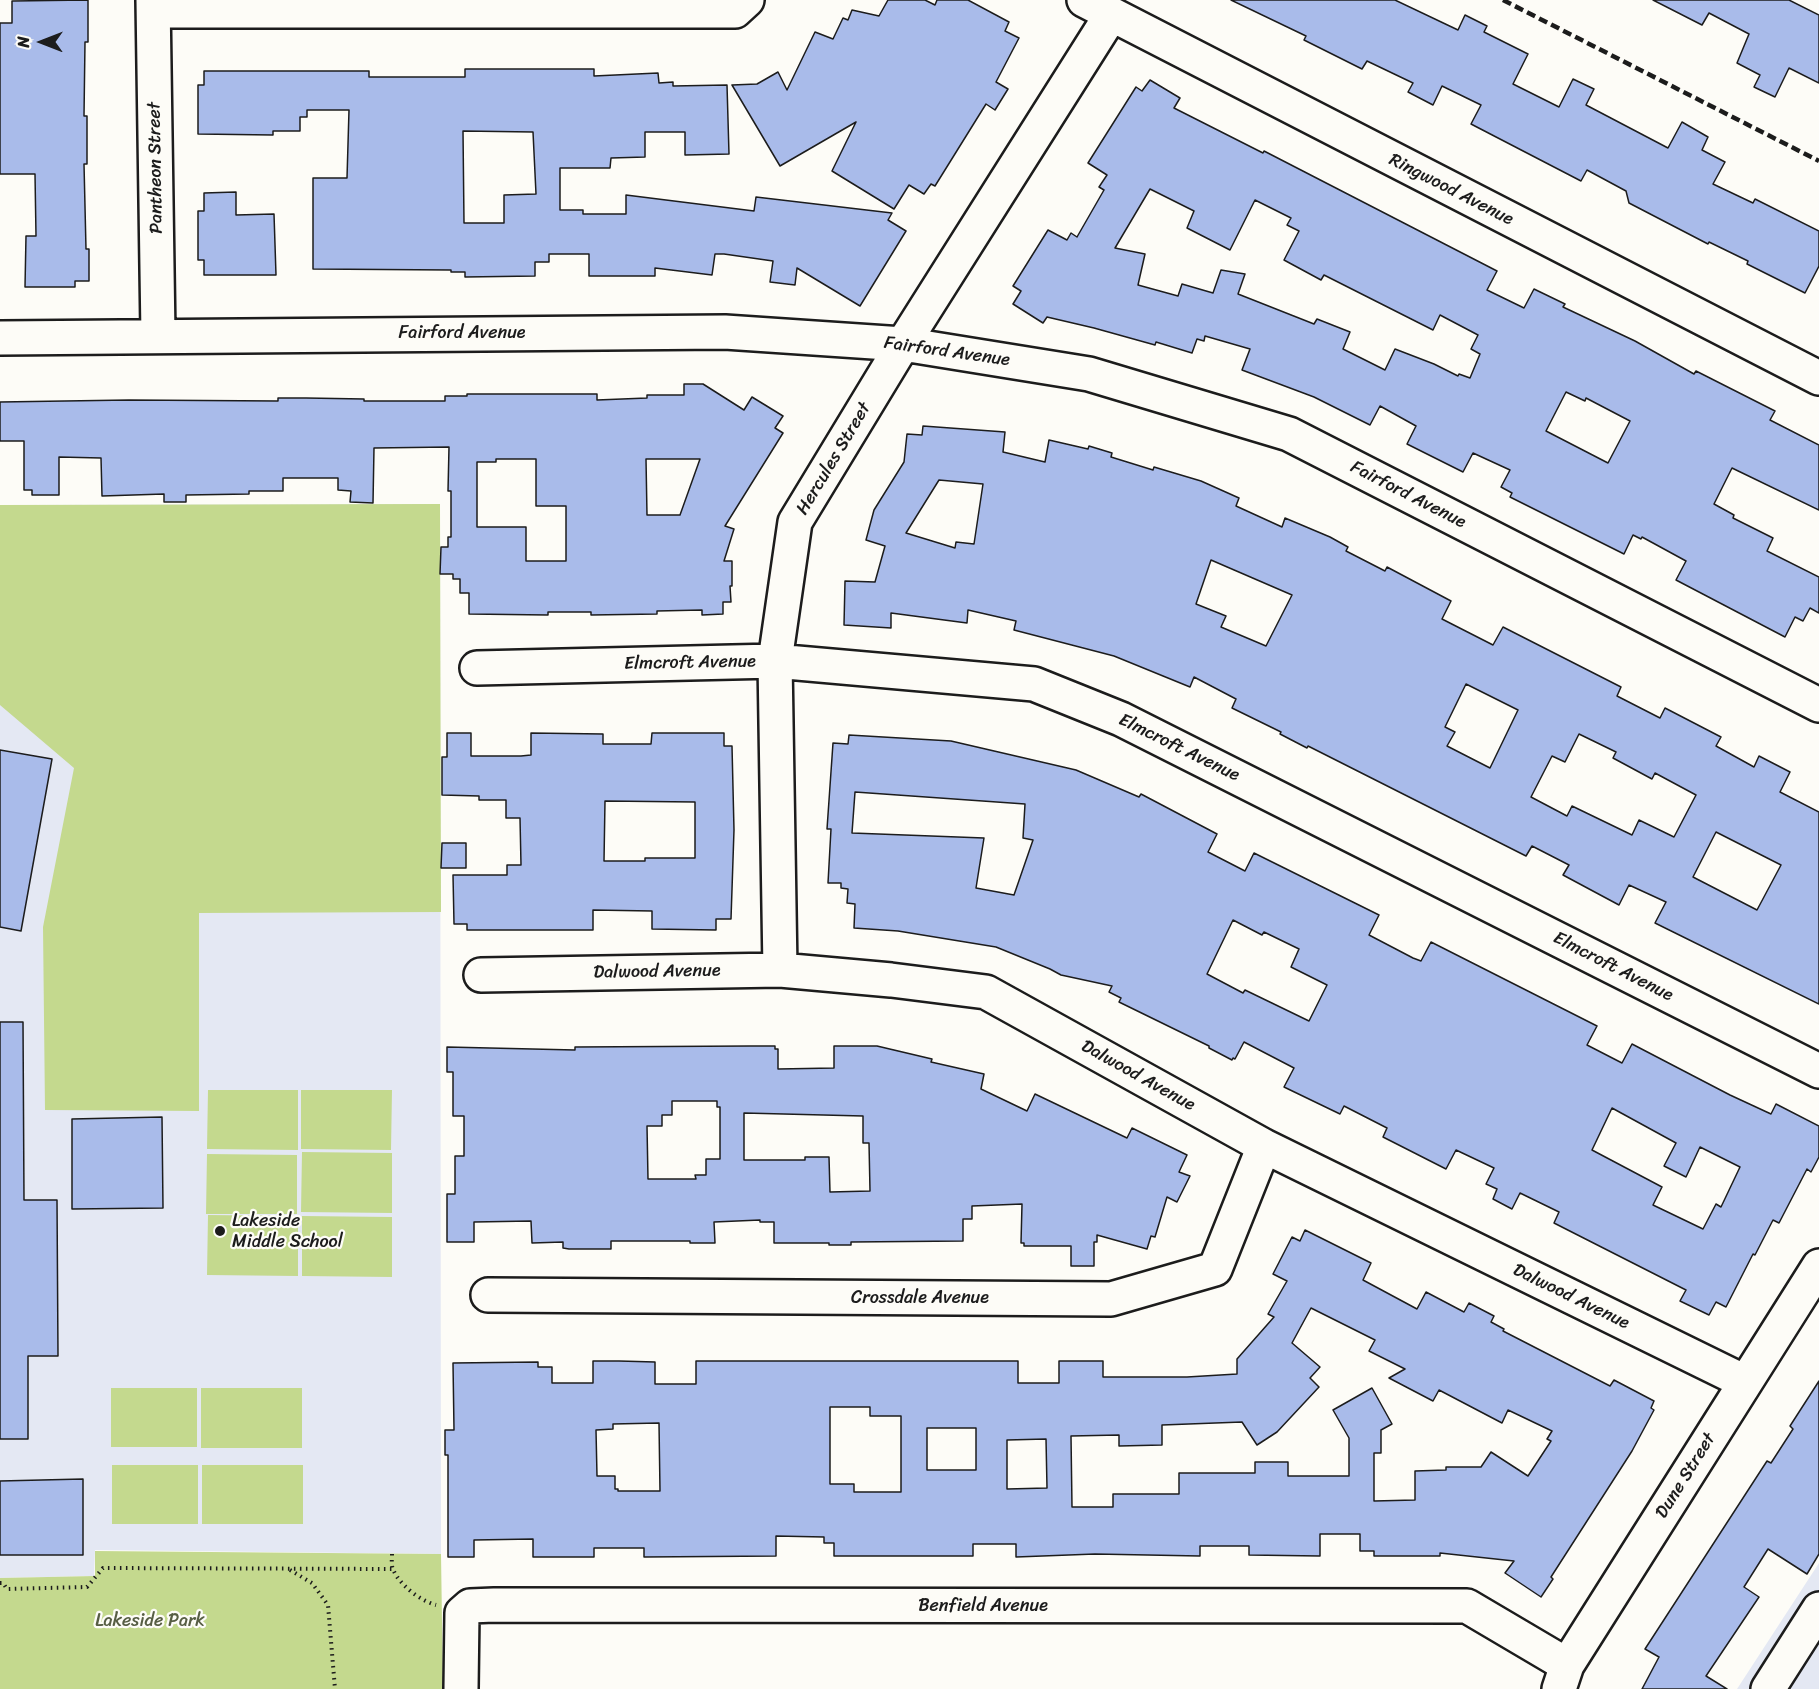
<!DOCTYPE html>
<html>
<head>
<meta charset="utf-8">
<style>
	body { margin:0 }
	#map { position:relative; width:1819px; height:1689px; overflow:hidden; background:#fdfcf7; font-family:Sriracha,sans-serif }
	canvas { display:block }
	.north { position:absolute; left:12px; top:12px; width:60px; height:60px; -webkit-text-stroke:4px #fdfcf7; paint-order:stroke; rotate:270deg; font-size:16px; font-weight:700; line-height:24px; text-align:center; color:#1c1c1c }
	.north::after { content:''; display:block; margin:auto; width:21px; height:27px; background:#1c1c1c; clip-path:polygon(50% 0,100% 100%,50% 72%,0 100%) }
</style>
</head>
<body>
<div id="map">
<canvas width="1819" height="1689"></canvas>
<div class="north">N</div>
</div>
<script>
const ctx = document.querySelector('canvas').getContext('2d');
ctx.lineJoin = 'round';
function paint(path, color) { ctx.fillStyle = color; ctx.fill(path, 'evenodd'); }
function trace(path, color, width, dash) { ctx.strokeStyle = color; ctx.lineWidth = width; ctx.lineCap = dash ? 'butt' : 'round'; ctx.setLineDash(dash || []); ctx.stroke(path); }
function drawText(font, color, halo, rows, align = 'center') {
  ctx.font = font + ' Sriracha,sans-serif'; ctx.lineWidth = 4.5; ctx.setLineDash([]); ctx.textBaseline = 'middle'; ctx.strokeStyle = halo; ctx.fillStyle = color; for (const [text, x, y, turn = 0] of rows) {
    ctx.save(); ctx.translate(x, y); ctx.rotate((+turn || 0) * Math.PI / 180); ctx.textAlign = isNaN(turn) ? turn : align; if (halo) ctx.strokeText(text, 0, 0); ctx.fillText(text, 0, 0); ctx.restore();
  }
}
paint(new Path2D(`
	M 440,504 L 441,1554 L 95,1550 L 94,1576 L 0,1578 L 0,505 Z
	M 1819,1563 L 1819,1689 L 1737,1689 Z`), '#e4e8f3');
paint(new Path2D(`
	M 440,504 L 441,912 L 199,913 L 199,1111 L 45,1110 L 43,927 L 74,768 L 0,705 L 0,505 Z
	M 208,1090 L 298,1090 L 298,1150 L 207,1149 Z
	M 301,1090 L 392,1090 L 391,1150 L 301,1149 Z
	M 302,1152 L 392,1153 L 392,1213 L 301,1212 Z
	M 207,1154 L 297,1155 L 297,1214 L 206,1214 Z
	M 208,1215 L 298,1216 L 298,1276 L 207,1275 Z
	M 302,1216 L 392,1217 L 392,1277 L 302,1276 Z
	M 111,1388 L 197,1388 L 197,1447 L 111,1447 Z
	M 201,1388 L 302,1388 L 302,1448 L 201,1448 Z
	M 112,1465 L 198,1465 L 198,1524 L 112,1524 Z
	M 202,1465 L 303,1465 L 303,1524 L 202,1524 Z
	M 95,1551 L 441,1554 L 443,1689 L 0,1689 L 0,1578 L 95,1576 Z`), '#c4d98e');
const building = new Path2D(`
	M 88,0 L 88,42 L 85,42 L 84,116 L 87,116 L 87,164 L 84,164 L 86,249 L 89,249 L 89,281 L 75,281 L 75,287 L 25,287 L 26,236 L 36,236 L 35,174 L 0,174 L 0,23 L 12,23 L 12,1 Z
	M 888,0 L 925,0 L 935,5 L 937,0 L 968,0 L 1009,22 L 1005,31 L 1019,38 L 996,82 L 1008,89 L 995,110 L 986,104 L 935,186 L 931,184 L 924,194 L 909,185 L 894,209 L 832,171 L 856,122 L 780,166 L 732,85 L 757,84 L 778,72 L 787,90 L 815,32 L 833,39 L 843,18 L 848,20 L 852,10 L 879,16 Z
	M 1231,0 L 1395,0 L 1458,30 L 1465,15 L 1487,26 L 1484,32 L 1528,54 L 1513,84 L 1559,107 L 1573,79 L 1594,89 L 1586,105 L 1668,148 L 1682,122 L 1708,137 L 1702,150 L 1725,162 L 1713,184 L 1753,203 L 1755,199 L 1819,231 L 1819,266 L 1805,293 L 1747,264 L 1748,261 L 1709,242 L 1708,244 L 1629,203 L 1626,191 L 1587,170 L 1581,181 L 1471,124 L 1481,105 L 1442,86 L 1433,105 L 1408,92 L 1413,83 L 1367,61 L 1362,69 L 1304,40 L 1306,36 Z
	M 1653,0 L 1789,0 L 1819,15 L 1819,83 L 1789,68 L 1775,97 L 1754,87 L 1760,75 L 1737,63 L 1749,34 L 1709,13 L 1702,25 Z
	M 465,69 L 594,69 L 594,76 L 658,73 L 659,83 L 673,82 L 673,86 L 727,85 L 729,154 L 685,155 L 685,132 L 645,132 L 645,157 L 611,158 L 610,168 L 560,168 L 560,210 L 583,210 L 583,214 L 626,214 L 626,195 L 754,211 L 756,197 L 892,213 L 888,220 L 906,231 L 860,306 L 797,268 L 795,285 L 770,282 L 773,261 L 724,254 L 715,254 L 712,275 L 655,268 L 655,276 L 589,276 L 589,254 L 549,254 L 549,262 L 535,262 L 535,276 L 465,277 L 465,272 L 451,272 L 451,270 L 313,269 L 313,178 L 347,178 L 349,110 L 307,110 L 307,117 L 300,117 L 300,131 L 273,131 L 273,135 L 198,134 L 198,85 L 204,85 L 204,71 L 369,71 L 369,77 L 465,77 ZM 463,131 L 533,132 L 536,194 L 504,195 L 504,223 L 464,223 Z
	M 1150,80 L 1180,98 L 1174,108 L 1263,153 L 1264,151 L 1497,271 L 1487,290 L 1524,308 L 1534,289 L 1565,304 L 1563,307 L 1635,341 L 1694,374 L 1696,371 L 1775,411 L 1770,420 L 1819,445 L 1819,510 L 1732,468 L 1714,504 L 1734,515 L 1733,518 L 1773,538 L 1767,551 L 1819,577 L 1819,613 L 1810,608 L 1803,621 L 1795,617 L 1785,637 L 1676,580 L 1686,561 L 1642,537 L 1641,539 L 1633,535 L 1624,554 L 1510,497 L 1512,493 L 1501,487 L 1510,470 L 1473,453 L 1463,472 L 1407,444 L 1416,426 L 1380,406 L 1370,425 L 1314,397 L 1242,370 L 1250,349 L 1205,336 L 1204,341 L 1197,339 L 1192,353 L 1156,342 L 1155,345 L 1094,328 L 1047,317 L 1043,323 L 1013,304 L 1021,291 L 1013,286 L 1048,230 L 1067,240 L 1071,233 L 1077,237 L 1104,190 L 1099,187 L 1107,175 L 1088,163 L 1136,87 L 1142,91 ZM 1150,189 L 1194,211 L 1187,228 L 1230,250 L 1255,200 L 1291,218 L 1287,225 L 1299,231 L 1284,260 L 1321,280 L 1324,275 L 1433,330 L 1440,315 L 1478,335 L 1471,349 L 1480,354 L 1470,378 L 1459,374 L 1458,376 L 1434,364 L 1395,349 L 1385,370 L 1343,349 L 1350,332 L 1317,319 L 1314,324 L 1238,294 L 1245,274 L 1221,270 L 1213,293 L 1182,284 L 1178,296 L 1138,285 L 1145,254 L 1115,248 ZM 1566,392 L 1585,401 L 1586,398 L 1630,421 L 1608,463 L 1546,431 Z
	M 236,192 L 236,215 L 274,214 L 276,275 L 204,275 L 204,260 L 198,260 L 198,211 L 204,211 L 204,193 Z
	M 684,384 L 703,384 L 744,410 L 752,397 L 783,416 L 775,428 L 783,433 L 725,526 L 734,529 L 724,561 L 732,561 L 732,586 L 730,586 L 731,602 L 723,602 L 723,614 L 702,615 L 702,610 L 657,611 L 657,614 L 591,615 L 591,612 L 548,612 L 548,615 L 469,614 L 469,593 L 460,593 L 460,579 L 453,579 L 453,574 L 440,574 L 441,547 L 448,547 L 448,537 L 451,537 L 451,491 L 448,491 L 449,447 L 374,448 L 373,503 L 350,502 L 351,491 L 338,490 L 338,478 L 283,478 L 283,491 L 249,491 L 249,494 L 186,495 L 186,502 L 164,502 L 164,494 L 102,496 L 101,458 L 59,457 L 59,495 L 32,495 L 32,490 L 24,490 L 24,441 L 0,441 L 0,402 L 129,400 L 278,401 L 278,398 L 306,398 L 364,399 L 364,401 L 445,401 L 445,396 L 467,396 L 467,394 L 597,394 L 597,400 L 647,398 L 647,395 L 684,395 ZM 496,459 L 536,459 L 536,506 L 566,506 L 566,561 L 526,561 L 526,527 L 477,527 L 477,462 L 496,462 ZM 646,459 L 700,459 L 680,515 L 647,515 Z
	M 923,426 L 1005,432 L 1003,452 L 1045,462 L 1049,440 L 1088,449 L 1089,446 L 1112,453 L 1111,457 L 1153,470 L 1154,467 L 1201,481 L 1239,498 L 1236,506 L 1282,527 L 1285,518 L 1330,537 L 1348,547 L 1346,551 L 1385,571 L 1387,567 L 1451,601 L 1442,619 L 1493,645 L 1503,627 L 1621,687 L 1617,696 L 1660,718 L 1665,708 L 1721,737 L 1716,746 L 1754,767 L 1759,756 L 1790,772 L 1780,792 L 1819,812 L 1819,1004 L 1655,923 L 1666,902 L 1629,885 L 1619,905 L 1563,875 L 1569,865 L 1532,846 L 1526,856 L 1308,746 L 1307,748 L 1280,734 L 1281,732 L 1232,708 L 1236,699 L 1194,677 L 1190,687 L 1114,656 L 1014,630 L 1016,621 L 968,610 L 967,623 L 891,613 L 891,628 L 844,625 L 845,581 L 875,582 L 885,546 L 866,540 L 874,510 L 904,462 L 907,434 L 922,435 ZM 939,480 L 983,484 L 974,544 L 956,542 L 955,548 L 906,533 ZM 1211,560 L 1292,595 L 1266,646 L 1221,627 L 1226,616 L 1196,604 ZM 1466,684 L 1518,710 L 1490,768 L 1447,746 L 1455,732 L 1445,727 ZM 1579,734 L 1616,752 L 1613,758 L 1652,779 L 1655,773 L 1696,795 L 1674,837 L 1639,820 L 1632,835 L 1572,806 L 1567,816 L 1531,797 L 1552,756 L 1565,762 ZM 1716,832 L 1781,865 L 1757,910 L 1693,877 Z
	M 447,733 L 471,733 L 471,756 L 521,756 L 531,755 L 531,733 L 603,734 L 603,744 L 651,744 L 652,733 L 724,733 L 724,746 L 732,746 L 734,830 L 731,919 L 716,919 L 716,930 L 652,929 L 652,911 L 593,910 L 593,930 L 467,930 L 467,924 L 454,924 L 453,875 L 507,875 L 507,865 L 521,865 L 520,818 L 506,818 L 506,800 L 479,800 L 479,796 L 442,795 L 442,757 L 447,757 ZM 605,801 L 695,802 L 695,858 L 645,858 L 645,861 L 604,861 Z
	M 849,735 L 951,741 L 1076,770 L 1139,797 L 1141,794 L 1217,834 L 1208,852 L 1245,871 L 1254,853 L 1379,915 L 1369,935 L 1413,958 L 1421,961 L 1431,942 L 1597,1026 L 1587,1045 L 1622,1063 L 1632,1044 L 1730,1095 L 1771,1114 L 1776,1104 L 1819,1126 L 1819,1157 L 1811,1172 L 1807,1169 L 1779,1223 L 1773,1220 L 1755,1255 L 1753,1254 L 1726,1307 L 1716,1302 L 1709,1315 L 1680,1301 L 1686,1290 L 1554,1223 L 1559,1212 L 1520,1193 L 1512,1209 L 1493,1199 L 1497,1189 L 1486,1184 L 1494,1168 L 1456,1150 L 1446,1169 L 1383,1137 L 1387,1128 L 1344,1106 L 1340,1114 L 1284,1087 L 1294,1068 L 1244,1042 L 1235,1059 L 1233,1058 L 1232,1060 L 1209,1048 L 1209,1046 L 1119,1002 L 1121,998 L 1109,992 L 1112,986 L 1061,975 L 1050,969 L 996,947 L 898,931 L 854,928 L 855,904 L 847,903 L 848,889 L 841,888 L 841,883 L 828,883 L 831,829 L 827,829 L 833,743 L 848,744 ZM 855,792 L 1025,804 L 1023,838 L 1033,840 L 1014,895 L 976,888 L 984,838 L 852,833 ZM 1233,920 L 1262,935 L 1264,932 L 1299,949 L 1291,967 L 1327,985 L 1309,1021 L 1245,990 L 1243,993 L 1207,974 ZM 1612,1108 L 1676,1143 L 1664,1166 L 1686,1177 L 1700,1147 L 1740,1167 L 1721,1207 L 1716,1204 L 1703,1229 L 1653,1205 L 1662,1187 L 1592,1150 Z
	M 0,750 L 52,759 L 21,931 L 0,927 Z
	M 442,843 L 466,843 L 466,868 L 441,868 Z
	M 0,1022 L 23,1022 L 24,1200 L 57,1200 L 58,1356 L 28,1356 L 28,1439 L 0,1439 Z
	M 750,1046 L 775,1046 L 775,1049 L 778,1049 L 778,1069 L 834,1068 L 834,1046 L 877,1046 L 932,1059 L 931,1062 L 984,1074 L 981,1089 L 1027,1111 L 1035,1094 L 1127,1138 L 1132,1128 L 1187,1155 L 1179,1172 L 1190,1176 L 1177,1202 L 1167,1197 L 1155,1237 L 1151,1236 L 1147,1249 L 1097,1235 L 1097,1242 L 1094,1242 L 1094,1266 L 1071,1266 L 1071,1246 L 1024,1246 L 1024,1243 L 1021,1243 L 1022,1204 L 972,1206 L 972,1219 L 963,1219 L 963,1241 L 851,1242 L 851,1245 L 829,1245 L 829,1243 L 774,1243 L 774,1222 L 760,1222 L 760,1220 L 714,1222 L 715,1243 L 690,1243 L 690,1241 L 611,1241 L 611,1249 L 569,1249 L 563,1248 L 563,1242 L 532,1243 L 531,1221 L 474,1222 L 474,1242 L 447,1242 L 447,1194 L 455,1194 L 455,1156 L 464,1156 L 464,1116 L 453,1116 L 453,1072 L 447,1072 L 447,1047 L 575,1050 L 575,1047 ZM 672,1101 L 717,1101 L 717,1107 L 720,1107 L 720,1159 L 706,1159 L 706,1175 L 695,1175 L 696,1179 L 648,1179 L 647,1126 L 662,1126 L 662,1115 L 672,1115 ZM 744,1113 L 863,1116 L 863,1143 L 869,1143 L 870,1191 L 830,1192 L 829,1157 L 805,1157 L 805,1160 L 744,1160 Z
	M 162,1117 L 163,1208 L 72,1209 L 72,1119 Z
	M 1305,1230 L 1371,1263 L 1363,1280 L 1417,1309 L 1426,1292 L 1464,1312 L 1469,1303 L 1494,1316 L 1491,1322 L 1504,1329 L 1503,1331 L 1610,1386 L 1614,1380 L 1654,1401 L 1651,1408 L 1654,1410 L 1632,1451 L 1551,1577 L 1553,1579 L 1541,1597 L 1505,1573 L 1514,1561 L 1440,1553 L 1440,1556 L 1374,1556 L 1374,1551 L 1360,1551 L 1360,1534 L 1320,1534 L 1320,1556 L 1249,1555 L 1249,1546 L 1200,1546 L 1200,1556 L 1095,1554 L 1016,1557 L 1016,1544 L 973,1544 L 973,1556 L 834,1556 L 834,1543 L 824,1543 L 824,1537 L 776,1536 L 776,1556 L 644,1557 L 644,1548 L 594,1548 L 594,1557 L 533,1557 L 533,1539 L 474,1540 L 474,1557 L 448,1557 L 448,1455 L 445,1455 L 445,1430 L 454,1430 L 453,1363 L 538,1362 L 538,1367 L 552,1367 L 552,1383 L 593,1383 L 593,1361 L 619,1361 L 655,1362 L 655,1384 L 696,1384 L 696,1361 L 1018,1361 L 1018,1383 L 1059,1383 L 1059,1361 L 1103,1361 L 1103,1377 L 1187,1377 L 1237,1374 L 1237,1359 L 1274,1317 L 1268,1314 L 1287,1281 L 1273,1274 L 1292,1237 L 1300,1241 ZM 1311,1308 L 1375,1340 L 1369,1351 L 1405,1369 L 1389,1378 L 1433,1401 L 1439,1390 L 1502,1423 L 1508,1410 L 1552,1431 L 1547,1439 L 1551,1441 L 1528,1476 L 1491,1452 L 1481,1467 L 1446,1467 L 1446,1470 L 1415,1471 L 1415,1500 L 1374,1501 L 1374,1453 L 1381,1453 L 1381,1430 L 1392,1424 L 1372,1388 L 1333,1410 L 1349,1438 L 1349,1476 L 1288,1476 L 1288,1462 L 1255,1462 L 1255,1473 L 1179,1473 L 1179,1494 L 1113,1494 L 1113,1507 L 1072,1507 L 1071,1436 L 1119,1435 L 1119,1446 L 1162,1445 L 1162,1425 L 1242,1422 L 1257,1445 L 1277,1432 L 1319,1387 L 1310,1378 L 1320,1367 L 1292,1343 ZM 830,1407 L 870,1407 L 870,1416 L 901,1416 L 901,1492 L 854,1492 L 854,1484 L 830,1484 ZM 659,1423 L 660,1491 L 618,1491 L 618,1489 L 615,1489 L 615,1476 L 597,1476 L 596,1430 L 613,1429 L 613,1424 ZM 927,1428 L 976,1428 L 976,1470 L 927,1470 ZM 1046,1439 L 1047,1488 L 1007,1489 L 1007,1440 Z
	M 1819,1381 L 1819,1554 L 1807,1574 L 1768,1549 L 1744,1587 L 1759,1597 L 1706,1676 L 1727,1689 L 1642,1689 L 1659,1657 L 1645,1649 L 1767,1461 L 1771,1463 L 1793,1429 L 1790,1426 Z
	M 83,1479 L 83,1555 L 0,1555 L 0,1481 Z`);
paint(building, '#a9bbea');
trace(building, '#1c1c1c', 1.5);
const minor = new Path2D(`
	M 153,0 L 158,335
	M 1084,0 L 1819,378
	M 154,11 L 735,11 L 747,0
	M 0,338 L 725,332 L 903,344 L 1089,374 L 1289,434 L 1819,705
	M 477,668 L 775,661 L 1034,684 L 1121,719 L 1819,1071
	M 780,970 L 775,661 L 795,522 L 903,344 L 1111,15
	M 481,975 L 780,970 L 891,980 L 986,992 L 1264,1146 L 1745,1382
	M 488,1295 L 1111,1299 L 1215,1269 L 1264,1146
	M 461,1689 L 462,1613 L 470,1606 L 494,1605 L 1467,1606 L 1567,1665
	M 1559,1689 L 1567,1665 L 1819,1266
	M 1768,1689 L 1819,1609`);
trace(minor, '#1c1c1c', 38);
trace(new Path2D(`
	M 392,1554 C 392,1559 391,1565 393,1569 C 399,1585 421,1601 436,1605
	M 290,1570 L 312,1583 L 328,1605 L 335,1689
	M 0,1583 L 3,1583 L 7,1589 L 87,1587 L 103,1568 L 393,1569`), '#1c1c1c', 4, [1.5, 4.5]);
trace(minor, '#fdfcf7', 33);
trace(new Path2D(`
	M 1503,0 L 1819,161`), '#1c1c1c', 4.5, [9, 4.5]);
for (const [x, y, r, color] of [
	[220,1231,6,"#1c1c1c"]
]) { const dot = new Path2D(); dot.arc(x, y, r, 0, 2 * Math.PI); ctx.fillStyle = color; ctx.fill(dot); trace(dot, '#fdfcf7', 2); }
drawText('18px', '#1c1c1c', '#fdfcf7', [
	["Pantheon Street",156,168,-91],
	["Ringwood Avenue",1451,190,27],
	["Fairford Avenue",462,333],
	["Fairford Avenue",947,352,8],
	["Hercules Street",834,459,-59],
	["Fairford Avenue",1408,495,27],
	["Elmcroft Avenue",690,663,-1],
	["Elmcroft Avenue",1179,748,26],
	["Elmcroft Avenue",1613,967,27],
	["Dalwood Avenue",657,972,-1],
	["Dalwood Avenue",1138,1076,29],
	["Dalwood Avenue",1571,1297,26],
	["Crossdale Avenue",920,1298],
	["Dune Street",1686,1476,-58],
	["Benfield Avenue",983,1606]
]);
drawText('18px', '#1c1c1c', '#fdfcf7', [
	["Lakeside",232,1221],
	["Middle School",232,1242]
], 'left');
drawText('18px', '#575e44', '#fdfcf7', [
	["Lakeside Park",150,1621]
]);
</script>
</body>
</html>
